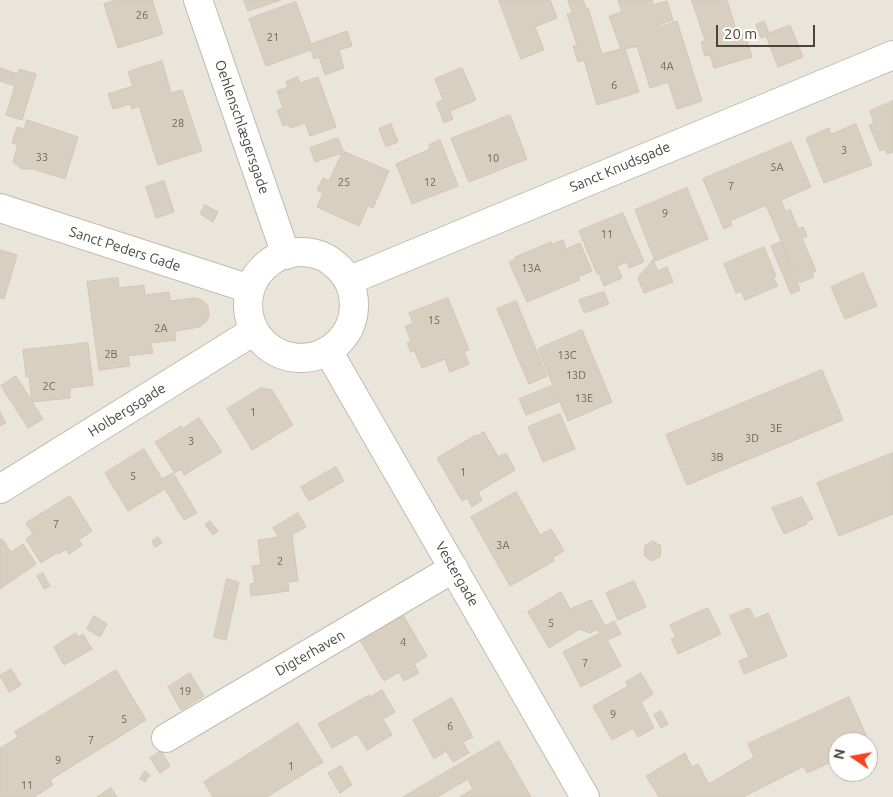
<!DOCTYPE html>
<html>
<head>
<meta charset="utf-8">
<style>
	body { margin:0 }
	#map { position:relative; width:893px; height:797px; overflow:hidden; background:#f6f3ec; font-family:Ubuntu,sans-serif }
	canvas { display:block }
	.north { position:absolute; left:828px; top:732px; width:50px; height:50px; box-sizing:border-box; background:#fff; border:1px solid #b7b4b0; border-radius:50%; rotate:282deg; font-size:14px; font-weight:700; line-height:20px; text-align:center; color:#4b4439 }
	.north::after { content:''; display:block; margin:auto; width:18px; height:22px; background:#fc3f1d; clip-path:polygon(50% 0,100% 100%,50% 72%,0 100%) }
	.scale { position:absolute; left:716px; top:25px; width:99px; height:22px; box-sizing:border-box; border:2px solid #4b4439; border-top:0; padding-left:6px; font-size:15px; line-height:18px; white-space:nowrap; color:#4b4439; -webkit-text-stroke:4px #fff; paint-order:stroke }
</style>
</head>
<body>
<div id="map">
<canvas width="893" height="797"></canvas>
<div class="north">N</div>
<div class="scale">20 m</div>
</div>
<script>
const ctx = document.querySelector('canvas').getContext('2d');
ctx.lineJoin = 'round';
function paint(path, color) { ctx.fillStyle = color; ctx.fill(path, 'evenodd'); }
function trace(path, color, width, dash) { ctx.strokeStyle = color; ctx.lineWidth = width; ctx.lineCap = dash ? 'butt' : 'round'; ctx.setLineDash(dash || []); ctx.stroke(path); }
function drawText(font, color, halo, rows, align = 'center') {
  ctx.font = font + ' Ubuntu,sans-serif'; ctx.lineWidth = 4; ctx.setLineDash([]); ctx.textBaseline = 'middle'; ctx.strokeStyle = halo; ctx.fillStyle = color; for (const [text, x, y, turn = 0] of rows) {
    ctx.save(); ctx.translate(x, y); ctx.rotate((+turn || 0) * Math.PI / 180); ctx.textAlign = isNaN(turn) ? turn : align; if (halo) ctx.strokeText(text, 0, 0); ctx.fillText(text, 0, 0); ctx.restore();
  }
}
paint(new Path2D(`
	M 0,0 L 893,0 L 893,797 L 0,797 ZM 838,742 L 868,742 L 868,772 L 838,772 Z`), '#eae5da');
const building = new Path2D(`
	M 116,0 L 152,0 L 163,34 L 118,48 L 104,4 Z
	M 244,0 L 281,0 L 248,11 Z
	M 499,0 L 550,0 L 557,18 L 535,27 L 544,50 L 521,59 Z
	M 568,0 L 583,0 L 586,8 L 588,8 L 602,54 L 621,49 L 609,16 L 622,12 L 618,0 L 652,0 L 653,5 L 667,1 L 673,20 L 659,25 L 660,27 L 677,21 L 702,101 L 677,109 L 668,82 L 650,88 L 637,46 L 625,49 L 639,92 L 597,105 L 584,60 L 578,62 L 573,46 L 577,45 L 567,14 L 572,13 Z
	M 692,0 L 727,0 L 738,36 L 745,34 L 752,57 L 714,68 L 710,55 L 705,56 L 701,42 L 705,41 Z
	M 296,2 L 311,44 L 347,31 L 352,46 L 339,50 L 344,68 L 325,75 L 319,57 L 314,59 L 311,50 L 266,66 L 249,19 Z
	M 764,21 L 769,33 L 790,25 L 803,57 L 778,67 L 766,36 L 761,38 L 756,25 Z
	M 162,61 L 171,93 L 182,90 L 202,151 L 158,165 L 139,106 L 132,109 L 130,104 L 113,109 L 108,94 L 133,86 L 128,72 Z
	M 0,68 L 18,74 L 19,69 L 36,74 L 22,120 L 6,115 L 15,86 L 0,81 Z
	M 462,68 L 476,100 L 450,111 L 453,119 L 444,123 L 436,103 L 443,100 L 435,79 Z
	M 298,77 L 300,83 L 318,77 L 336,127 L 310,136 L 305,123 L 290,128 L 288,124 L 283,126 L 277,110 L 283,108 L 277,91 L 288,87 L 286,82 Z
	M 893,101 L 893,152 L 887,154 L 885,149 L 880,151 L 869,125 L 874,123 L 870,111 Z
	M 510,115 L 527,159 L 469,182 L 451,139 Z
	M 27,120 L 78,137 L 65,179 L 33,169 L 22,169 L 13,162 L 18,145 L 12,143 L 17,127 L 24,129 Z
	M 391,124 L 398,142 L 386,147 L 379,129 Z
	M 856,124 L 872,165 L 824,183 L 806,138 L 829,128 L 831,134 Z
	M 338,138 L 343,151 L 389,171 L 373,208 L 368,206 L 359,226 L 317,207 L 323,193 L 317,190 L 323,178 L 329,181 L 342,153 L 315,162 L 310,148 Z
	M 440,140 L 458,186 L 412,204 L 396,164 L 430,149 L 429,145 Z
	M 791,142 L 811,187 L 781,200 L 786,212 L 790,209 L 798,229 L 803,227 L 807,236 L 802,238 L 816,271 L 812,273 L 814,277 L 799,283 L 766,205 L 730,221 L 732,225 L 724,229 L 703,179 Z
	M 164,181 L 174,212 L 156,218 L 146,187 Z
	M 687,188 L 708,239 L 655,261 L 635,210 Z
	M 205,205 L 218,212 L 213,222 L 200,214 Z
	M 623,213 L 644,262 L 629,268 L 627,262 L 617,266 L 622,278 L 604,286 L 599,273 L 597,274 L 579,231 Z
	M 563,240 L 566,249 L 580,243 L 592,271 L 578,277 L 580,280 L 527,302 L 509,262 L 516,259 L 515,257 L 551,242 L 552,244 Z
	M 781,242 L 800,290 L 791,294 L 771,246 Z
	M 764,247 L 776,276 L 773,277 L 778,286 L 745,300 L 741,291 L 736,293 L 724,264 Z
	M 0,250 L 17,255 L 4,299 L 0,298 Z
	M 653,260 L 658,271 L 667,267 L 673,282 L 644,293 L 638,278 Z
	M 863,273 L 877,306 L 845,319 L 831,287 Z
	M 118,278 L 119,288 L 144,285 L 145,295 L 169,292 L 170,301 L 195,298 L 202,300 L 208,306 L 209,316 L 206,322 L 200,327 L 175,331 L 176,340 L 151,343 L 153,353 L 128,356 L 130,366 L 99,370 L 87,282 Z
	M 604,292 L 609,304 L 584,313 L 579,300 Z
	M 448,298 L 469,350 L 464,351 L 469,364 L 450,372 L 445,359 L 422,368 L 414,350 L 411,352 L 407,343 L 411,341 L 405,326 L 413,323 L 409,313 Z
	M 516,301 L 547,376 L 529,384 L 497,309 Z
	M 582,330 L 612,402 L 568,421 L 538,349 Z
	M 88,343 L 93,385 L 70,388 L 70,398 L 32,402 L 29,376 L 26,377 L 23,350 Z
	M 822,370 L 843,420 L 687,485 L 666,435 Z
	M 16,376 L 43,419 L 28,428 L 1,386 Z
	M 552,386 L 559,402 L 526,415 L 519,399 Z
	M 261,388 L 272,390 L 293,425 L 252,450 L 227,409 Z
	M 0,412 L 6,423 L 0,426 Z
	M 560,414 L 575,449 L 543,462 L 528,427 Z
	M 199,418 L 222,452 L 184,475 L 181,469 L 175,473 L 155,442 L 181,426 L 183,428 Z
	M 484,432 L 498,457 L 506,453 L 515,470 L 478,492 L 482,500 L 472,507 L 467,498 L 462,501 L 437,458 L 476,435 L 477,436 Z
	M 144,449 L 162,479 L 173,473 L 197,513 L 184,520 L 165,489 L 128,511 L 105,473 Z
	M 893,453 L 893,514 L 839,536 L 817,483 Z
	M 336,467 L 344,481 L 309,501 L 301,487 Z
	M 516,492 L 540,535 L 551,529 L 564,551 L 553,557 L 554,561 L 510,586 L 471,517 Z
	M 70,496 L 92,531 L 79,540 L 82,545 L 69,554 L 66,549 L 59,554 L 58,552 L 41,563 L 26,539 L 33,534 L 26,523 Z
	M 802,497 L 813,519 L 806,522 L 807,524 L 784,534 L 772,508 Z
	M 298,513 L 306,527 L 292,535 L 298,581 L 288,582 L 289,591 L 251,596 L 250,584 L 255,583 L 252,566 L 261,565 L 258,540 L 279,537 L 273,528 Z
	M 210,521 L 218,531 L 213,535 L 205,525 Z
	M 158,537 L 162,543 L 155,547 L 152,541 Z
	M 2,539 L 11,552 L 23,544 L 36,564 L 0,589 L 0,540 Z
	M 653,541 L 661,546 L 660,557 L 651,561 L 644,555 L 645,546 Z
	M 43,573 L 50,586 L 44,589 L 37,576 Z
	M 227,579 L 239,582 L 226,640 L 214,637 Z
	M 634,581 L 646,607 L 618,620 L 606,593 Z
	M 561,592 L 570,609 L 591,600 L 605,626 L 614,621 L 621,634 L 607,640 L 621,666 L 581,687 L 563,652 L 600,633 L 598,629 L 590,633 L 580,629 L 549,648 L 528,612 Z
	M 708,608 L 721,634 L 678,654 L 671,639 L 676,637 L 670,625 Z
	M 749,608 L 755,619 L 768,613 L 787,656 L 744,674 L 739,661 L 749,657 L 730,616 Z
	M 403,615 L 427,656 L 414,664 L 419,673 L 404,681 L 399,672 L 384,681 L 360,640 Z
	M 94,616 L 107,624 L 100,637 L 87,629 Z
	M 76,633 L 79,637 L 83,634 L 92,649 L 64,665 L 54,647 Z
	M 11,669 L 21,685 L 9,692 L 0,676 Z
	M 116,670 L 146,720 L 50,780 L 53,785 L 34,797 L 0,797 L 0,748 L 18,737 L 15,732 Z
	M 190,673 L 204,696 L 181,710 L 168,687 Z
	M 641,673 L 653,694 L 641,702 L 654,728 L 638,737 L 633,728 L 612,740 L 593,706 L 628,686 L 626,682 Z
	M 382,690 L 395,712 L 383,719 L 392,735 L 367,750 L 357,734 L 332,748 L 318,724 L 369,695 L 370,697 Z
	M 849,697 L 870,744 L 868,745 L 868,742 L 838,742 L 838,759 L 807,773 L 804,766 L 743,797 L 659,797 L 646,776 L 685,753 L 692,767 L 698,764 L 709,784 L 754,757 L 748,744 Z
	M 452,698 L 473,737 L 463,742 L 469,753 L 453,762 L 446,751 L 434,759 L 413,720 Z
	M 661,711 L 668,724 L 661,728 L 654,715 Z
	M 298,723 L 323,762 L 267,797 L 213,797 L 204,782 Z
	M 499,741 L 531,797 L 460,797 L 473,789 L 468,779 L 437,797 L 403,797 Z
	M 161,751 L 170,766 L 160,773 L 150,758 Z
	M 341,766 L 352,785 L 340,793 L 328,773 Z
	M 145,771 L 150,775 L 145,782 L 140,779 Z
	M 111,788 L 117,797 L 97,797 Z`);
paint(building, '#d8cfc1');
trace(building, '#d3c7b4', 1);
const minor = new Path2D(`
	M 198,0 L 286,255
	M 0,208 L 250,289
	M248 305a53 53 0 1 1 106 0a53 53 0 1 1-106 0Z
	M 348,281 L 893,55
	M 328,351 L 585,797
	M 0,489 L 254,331
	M 166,738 L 454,568`);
trace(minor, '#c2bbae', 30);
trace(minor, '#fff', 28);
drawText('11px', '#6e675b', null, [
	["26",142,15],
	["21",273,37],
	["4A",667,66],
	["6",614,85],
	["28",178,123],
	["3",844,150],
	["33",42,157],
	["10",493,158],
	["5A",777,167],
	["25",344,182],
	["12",430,182],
	["7",731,186],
	["9",665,213],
	["11",607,234],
	["13A",531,268],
	["15",434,320],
	["2A",161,328],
	["2B",111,354],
	["13C",567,355],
	["13D",576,375],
	["2C",49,386],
	["13E",584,398],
	["1",253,412],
	["3E",776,428],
	["3D",752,438],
	["3",191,441],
	["3B",717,457],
	["1",463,472],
	["5",133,476],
	["7",56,524],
	["3A",503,545],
	["2",280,561],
	["5",551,623],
	["4",403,642],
	["7",585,663],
	["19",185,691],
	["9",613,714],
	["5",124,719],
	["6",450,726],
	["7",91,740],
	["9",58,760],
	["1",291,766],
	["11",27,785]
]);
drawText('14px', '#4b4439', '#fff', [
	["Oehlenschlægersgade",242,127,71],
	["Sanct Knudsgade",620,167,-23],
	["Sanct Peders Gade",125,249,18],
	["Holbergsgade",127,410,-32],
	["Vestergade",457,574,60],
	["Digterhaven",310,653,-30]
]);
</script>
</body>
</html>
